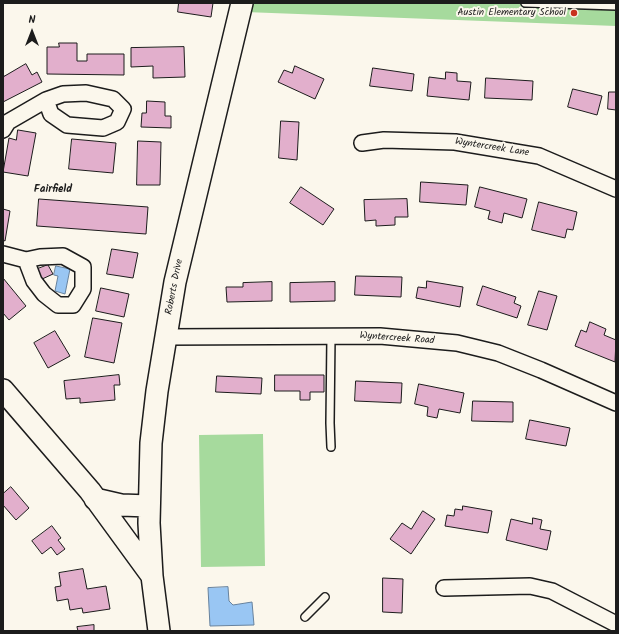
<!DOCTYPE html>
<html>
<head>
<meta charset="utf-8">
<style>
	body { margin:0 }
	#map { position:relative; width:619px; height:634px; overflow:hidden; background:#fbf7ec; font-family:Kalam,sans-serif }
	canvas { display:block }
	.frame { position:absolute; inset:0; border:4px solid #1c1c1c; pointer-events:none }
	.north { position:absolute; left:12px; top:12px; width:40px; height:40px; -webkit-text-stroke:3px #fbf7ec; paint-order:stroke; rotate:0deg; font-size:11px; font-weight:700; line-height:16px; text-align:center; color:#1c1c1c }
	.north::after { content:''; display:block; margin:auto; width:14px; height:18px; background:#1c1c1c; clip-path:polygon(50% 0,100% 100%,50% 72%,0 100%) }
</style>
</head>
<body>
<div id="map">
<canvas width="619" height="634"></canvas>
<div class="frame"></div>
<div class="north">N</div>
</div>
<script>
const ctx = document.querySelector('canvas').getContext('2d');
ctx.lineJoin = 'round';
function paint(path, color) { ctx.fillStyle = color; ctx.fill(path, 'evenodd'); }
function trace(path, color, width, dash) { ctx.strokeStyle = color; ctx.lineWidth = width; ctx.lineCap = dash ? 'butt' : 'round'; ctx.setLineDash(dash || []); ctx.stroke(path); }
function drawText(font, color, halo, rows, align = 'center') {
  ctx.font = font + ' Kalam,sans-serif'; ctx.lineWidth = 4; ctx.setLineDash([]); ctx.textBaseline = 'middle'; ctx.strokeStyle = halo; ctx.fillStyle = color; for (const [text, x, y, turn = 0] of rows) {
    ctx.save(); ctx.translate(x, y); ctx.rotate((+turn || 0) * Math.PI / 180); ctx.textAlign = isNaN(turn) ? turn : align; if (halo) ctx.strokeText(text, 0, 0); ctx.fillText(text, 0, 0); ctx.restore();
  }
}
paint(new Path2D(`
	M 247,3 L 616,3 L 616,26 L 245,12 Z
	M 263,434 L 265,566 L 201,567 L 199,435 Z`), '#a6da9d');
const water = new Path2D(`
	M 56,266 L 70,269 L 65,294 L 55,291 L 58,276 L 54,275 Z
	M 228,587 L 229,601 L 233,605 L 252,602 L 254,625 L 210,626 L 208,588 Z`);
paint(water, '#99c6f3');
trace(water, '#67829d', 1);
const building = new Path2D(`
	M 179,3 L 213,3 L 211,17 L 178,12 Z
	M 59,43 L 77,43 L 77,61 L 87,61 L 87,54 L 124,54 L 124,75 L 47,74 L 47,47 L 59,47 Z
	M 184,47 L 185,77 L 153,78 L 153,66 L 131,67 L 131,48 Z
	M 26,64 L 32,75 L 37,72 L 42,82 L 3,102 L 3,74 L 4,76 Z
	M 295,66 L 324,79 L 315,99 L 278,82 L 284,70 L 292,73 Z
	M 373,68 L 414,74 L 412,91 L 370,86 Z
	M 446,72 L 457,73 L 457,81 L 471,82 L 469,100 L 427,96 L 429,77 L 445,79 Z
	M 486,78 L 533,81 L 532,100 L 485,98 Z
	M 573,89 L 602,96 L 597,115 L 568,107 Z
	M 609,92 L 616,92 L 616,110 L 608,109 Z
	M 147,101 L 165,102 L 165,116 L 171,116 L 171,128 L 141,127 L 142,113 L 146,113 Z
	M 281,121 L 299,122 L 297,160 L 279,158 Z
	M 18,130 L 36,133 L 28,176 L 3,172 L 9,138 L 16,140 Z
	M 72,139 L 116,143 L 113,173 L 69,169 Z
	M 138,141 L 161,142 L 160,185 L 137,185 Z
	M 421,182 L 468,185 L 466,205 L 420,202 Z
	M 301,187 L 334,209 L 323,225 L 290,203 Z
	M 480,187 L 527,199 L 522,218 L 504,213 L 502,223 L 488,219 L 490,211 L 475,207 Z
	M 39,199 L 148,207 L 146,234 L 37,226 Z
	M 407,199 L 408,217 L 395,217 L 395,225 L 376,226 L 376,220 L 365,221 L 364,200 Z
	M 539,202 L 577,212 L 573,230 L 567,229 L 565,238 L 532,230 Z
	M 3,209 L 10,211 L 5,241 L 3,240 Z
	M 112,249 L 138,253 L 133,278 L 107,274 Z
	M 48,265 L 53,274 L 40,280 L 35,270 Z
	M 356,276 L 402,277 L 401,297 L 355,295 Z
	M 3,278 L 26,306 L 9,320 L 3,313 Z
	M 427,281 L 463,287 L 460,307 L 416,298 L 418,287 L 426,288 Z
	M 272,282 L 272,301 L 227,302 L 226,287 L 243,287 L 243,283 Z
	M 335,282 L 335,301 L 290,302 L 290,283 Z
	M 483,286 L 516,297 L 514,303 L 521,306 L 517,318 L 477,305 Z
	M 101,288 L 129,294 L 124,317 L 96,311 Z
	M 539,291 L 557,296 L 547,330 L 528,325 Z
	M 93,318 L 122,323 L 114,363 L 85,357 Z
	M 590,322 L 606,329 L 604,335 L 616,340 L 615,362 L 575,346 L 581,330 L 586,332 Z
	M 55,331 L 70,356 L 48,368 L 34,343 Z
	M 119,375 L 120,385 L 114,385 L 115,400 L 80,403 L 80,398 L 66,399 L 64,381 Z
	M 275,375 L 324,375 L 324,392 L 310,392 L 310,400 L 300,400 L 300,391 L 275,391 Z
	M 217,376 L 262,378 L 261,394 L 216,392 Z
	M 356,381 L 402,383 L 401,403 L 355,401 Z
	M 419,384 L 464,393 L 460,413 L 439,409 L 437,418 L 427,416 L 428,407 L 415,404 Z
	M 473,401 L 513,402 L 513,422 L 472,421 Z
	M 530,420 L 570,428 L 566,446 L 526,439 Z
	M 11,487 L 29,508 L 16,520 L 3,505 L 3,494 Z
	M 463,506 L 492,511 L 488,533 L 445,526 L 447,515 L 454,516 L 455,509 L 462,510 Z
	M 423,511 L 435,519 L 411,554 L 390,539 L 402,523 L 411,529 Z
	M 533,518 L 542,520 L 540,529 L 551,531 L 547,550 L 506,540 L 511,519 L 532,524 Z
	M 52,526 L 61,538 L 58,540 L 65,549 L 57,555 L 51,547 L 42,554 L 32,541 Z
	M 83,569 L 87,589 L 106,586 L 110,609 L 83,613 L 82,608 L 70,610 L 68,599 L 57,601 L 55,587 L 61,586 L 59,573 Z
	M 383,578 L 403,579 L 402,613 L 383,612 Z
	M 94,625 L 94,631 L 78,631 L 77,627 Z`);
paint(building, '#e2afcc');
trace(building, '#1c1c1c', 1);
const lane = new Path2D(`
	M 525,3 L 616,6
	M 331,336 L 330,423 L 331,447
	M 305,617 L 325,597`);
const street = new Path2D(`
	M 86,93 L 113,99 L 123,109 L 117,122 L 103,128 L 67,125 L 51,114 L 46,100 L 63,94 Z
	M 3,130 L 8,122 L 46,100
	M 362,143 L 384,140 L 455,142 L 539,156 L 616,189
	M 3,254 L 26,260
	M 63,256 L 83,267 L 83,289 L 73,305 L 58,305 L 44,294 L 34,281 L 26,260 L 40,257 Z
	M 166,337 L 380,336 L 457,343 L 498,353 L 541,370 L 616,403
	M 444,588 L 530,586 L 552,591 L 616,624`);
const secondary = new Path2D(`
	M 3,390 L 90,491 L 152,576
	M 95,499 L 121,505 L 149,506
	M 159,631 L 152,576 L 149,523 L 151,443 L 157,391 L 175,282 L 242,3`);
trace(lane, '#1c1c1c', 10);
trace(street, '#1c1c1c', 18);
trace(secondary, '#1c1c1c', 24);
trace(lane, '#fbf7ec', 7);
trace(street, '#fbf7ec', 15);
trace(secondary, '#fbf7ec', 21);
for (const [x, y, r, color] of [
	[574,13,4,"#c8321e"]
]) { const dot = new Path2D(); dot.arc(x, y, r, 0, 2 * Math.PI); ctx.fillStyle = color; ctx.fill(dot); trace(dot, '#fbf7ec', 1.5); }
drawText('10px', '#1c1c1c', '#fbf7ec', [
	["Austin Elementary School",566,13]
], 'right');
drawText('10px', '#1c1c1c', '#fbf7ec', [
	["Wyntercreek Lane",492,148,9],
	["Roberts Drive",175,287,-79],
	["Wyntercreek Road",397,339,4]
]);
drawText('bold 11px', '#1c1c1c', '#fbf7ec', [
	["Fairfield",53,190]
]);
</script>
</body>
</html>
